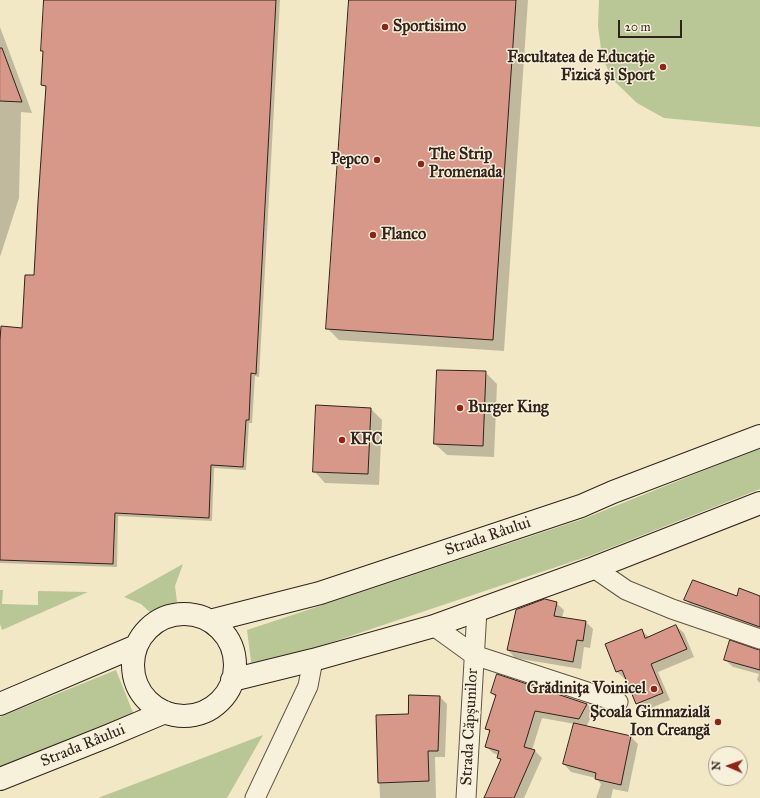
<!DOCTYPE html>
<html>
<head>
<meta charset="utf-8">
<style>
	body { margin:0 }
	#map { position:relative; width:760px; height:798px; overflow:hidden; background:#f2e8c6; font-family:"IM FELL Great Primer",serif }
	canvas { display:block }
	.north { position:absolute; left:708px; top:746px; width:40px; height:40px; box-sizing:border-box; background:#f7f0da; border:1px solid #a89e8e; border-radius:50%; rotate:272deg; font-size:11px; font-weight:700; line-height:16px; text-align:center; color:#31221c }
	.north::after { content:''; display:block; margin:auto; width:14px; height:18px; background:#8f2418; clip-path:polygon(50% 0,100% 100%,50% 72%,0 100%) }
	.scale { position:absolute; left:618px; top:20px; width:64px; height:18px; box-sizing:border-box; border:2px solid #31221c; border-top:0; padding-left:5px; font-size:12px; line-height:14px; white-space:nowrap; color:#31221c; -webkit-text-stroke:3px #f7f0da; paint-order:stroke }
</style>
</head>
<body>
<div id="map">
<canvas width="760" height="798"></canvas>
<div class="north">N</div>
<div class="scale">20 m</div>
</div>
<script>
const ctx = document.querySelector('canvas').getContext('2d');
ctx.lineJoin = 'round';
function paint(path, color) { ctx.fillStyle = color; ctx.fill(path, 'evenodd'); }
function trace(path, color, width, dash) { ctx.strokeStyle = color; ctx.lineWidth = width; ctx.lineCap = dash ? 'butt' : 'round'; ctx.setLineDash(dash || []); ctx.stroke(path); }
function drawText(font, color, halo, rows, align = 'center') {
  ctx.font = font + ' "IM FELL Great Primer",serif'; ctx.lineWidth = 3; ctx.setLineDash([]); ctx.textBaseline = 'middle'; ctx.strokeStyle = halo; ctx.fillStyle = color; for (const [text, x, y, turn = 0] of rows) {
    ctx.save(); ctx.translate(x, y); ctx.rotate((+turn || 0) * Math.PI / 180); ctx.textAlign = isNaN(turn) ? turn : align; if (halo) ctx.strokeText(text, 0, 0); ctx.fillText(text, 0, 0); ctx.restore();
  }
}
paint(new Path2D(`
	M 599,0 L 760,0 L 760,127 L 664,118 L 637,103 L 613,80 L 602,57 L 598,26 Z
	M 760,448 L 760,489 L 592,555 L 252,669 L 247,630 L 583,519 Z
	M 183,564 L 175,586 L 177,602 L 153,615 L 141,604 L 124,597 Z
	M 0,590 L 3,590 L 2,604 L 38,605 L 38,591 L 88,592 L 2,630 L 0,624 Z
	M 116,670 L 134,715 L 0,767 L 0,717 Z
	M 263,735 L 227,798 L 98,798 Z`), '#b9c696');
paint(new Path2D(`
	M 36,0 L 280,0 L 259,377 L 255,376 L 252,423 L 249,423 L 246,470 L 214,468 L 212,521 L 118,516 L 117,567 L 0,563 L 0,355 L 23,329 L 35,276 L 47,88 L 42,84 L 44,52 L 42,50 L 45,0 Z
	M 350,0 L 528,0 L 504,351 L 339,340 L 327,328 Z
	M 0,27 L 32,113 L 21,112 L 19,198 L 0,257 Z
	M 485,372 L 497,384 L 494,457 L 447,455 L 435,444 Z
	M 371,409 L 382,420 L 379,485 L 325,483 L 314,471 Z
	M 737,597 L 760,597 L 760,631 L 693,607 L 686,600 Z
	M 556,603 L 564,610 L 562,618 L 586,622 L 593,629 L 590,648 L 584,647 L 581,669 L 515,658 L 508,650 Z
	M 676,626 L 684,633 L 694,657 L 658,672 L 670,700 L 644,711 L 637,703 L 627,679 L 625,679 L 617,672 L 641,630 L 649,637 Z
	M 760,651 L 760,683 L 757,680 L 759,674 L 733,667 L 725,660 Z
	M 492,693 L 587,704 L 594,711 L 586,727 L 631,737 L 638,744 L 628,792 L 613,789 L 611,798 L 596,798 L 601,784 L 596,778 L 571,772 L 564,764 L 575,724 L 542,718 L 532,750 L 535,751 L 542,758 L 524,798 L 491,798 L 501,761 L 498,757 L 498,755 L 493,753 L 486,746 L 490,733 L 486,728 L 496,698 Z
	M 440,697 L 447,704 L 445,757 L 435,757 L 436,798 L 380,798 L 377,716 L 409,715 Z`), '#0003');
const building = new Path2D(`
	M 44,0 L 276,0 L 256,374 L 251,373 L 249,420 L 246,420 L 243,467 L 211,465 L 209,518 L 115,513 L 113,564 L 0,560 L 0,340 L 1,326 L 22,328 L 25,275 L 34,275 L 38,202 L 46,86 L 41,85 L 43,51 L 41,51 Z
	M 349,0 L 516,0 L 493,340 L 326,329 Z
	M 0,48 L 2,48 L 22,102 L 0,101 Z
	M 437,370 L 486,371 L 483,446 L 434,444 Z
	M 316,405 L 371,408 L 368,474 L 313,472 Z
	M 693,580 L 737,596 L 739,588 L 760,596 L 760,627 L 684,600 Z
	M 545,599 L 557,602 L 554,616 L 586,621 L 583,641 L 577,640 L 573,662 L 507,650 L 516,610 Z
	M 676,625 L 687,649 L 651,664 L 663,693 L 636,704 L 622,670 L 616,672 L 605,644 L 642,629 L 645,638 Z
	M 730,640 L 756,649 L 760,650 L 760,670 L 724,660 Z
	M 497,674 L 587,704 L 579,719 L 535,711 L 524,747 L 535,750 L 514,798 L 484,798 L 501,759 L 497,758 L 499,751 L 485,747 L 490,730 L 485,729 L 496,695 L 491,693 Z
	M 409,695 L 440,696 L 438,751 L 428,751 L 429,781 L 378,783 L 376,715 L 408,714 Z
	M 574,723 L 631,736 L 621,785 L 595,779 L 596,773 L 563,764 Z`);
paint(building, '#d89889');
trace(building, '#31221c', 1);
const minor = new Path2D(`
	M 594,568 L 626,590 L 672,609 L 760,639
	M 434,626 L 474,655 L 618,702
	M 255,798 L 308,686 L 313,660
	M 466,798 L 477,610`);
const secondary = new Path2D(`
	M133 665a51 51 0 1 1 102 0a51 51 0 1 1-102 0Z
	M 210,621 L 320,593 L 581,506 L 613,492 L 760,436
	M 232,680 L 313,660 L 434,626 L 594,568 L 760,503
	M 0,704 L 136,646
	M 0,779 L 108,736 L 165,712`);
trace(minor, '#615446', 21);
trace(secondary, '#31221c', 24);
trace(minor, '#f7f0da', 19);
trace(secondary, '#f7f0da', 22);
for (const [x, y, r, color] of [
	[385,27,4,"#8f2418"],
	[663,67,4,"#8f2418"],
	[377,160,4,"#8f2418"],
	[421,164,4,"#8f2418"],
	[373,235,4,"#8f2418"],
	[460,408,4,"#8f2418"],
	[342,440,4,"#8f2418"],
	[654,689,4,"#8f2418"],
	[718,722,4,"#8f2418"]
]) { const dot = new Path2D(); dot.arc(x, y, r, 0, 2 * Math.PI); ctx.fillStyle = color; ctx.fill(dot); trace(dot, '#f7f0da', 1.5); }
drawText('bold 16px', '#31221c', '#f7f0da', [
	["Sportisimo",393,27],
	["Facultatea de Educație",655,58,"right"],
	["Fizică și Sport",655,76,"right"],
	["The Strip",429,155],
	["Promenada",429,173],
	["Pepco",369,160,"right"],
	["Flanco",381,235],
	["Burger King",468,408],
	["KFC",350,440],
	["Grădinița Voinicel",646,689,"right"],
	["Școala Gimnazială",710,713,"right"],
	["Ion Creangă",710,731,"right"]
], 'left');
drawText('16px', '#31221c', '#f7f0da', [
	["Strada Râului",488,537,-19],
	["Strada Căpșunilor",470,727,-87],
	["Strada Râului",83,746,-22]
]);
</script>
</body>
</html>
